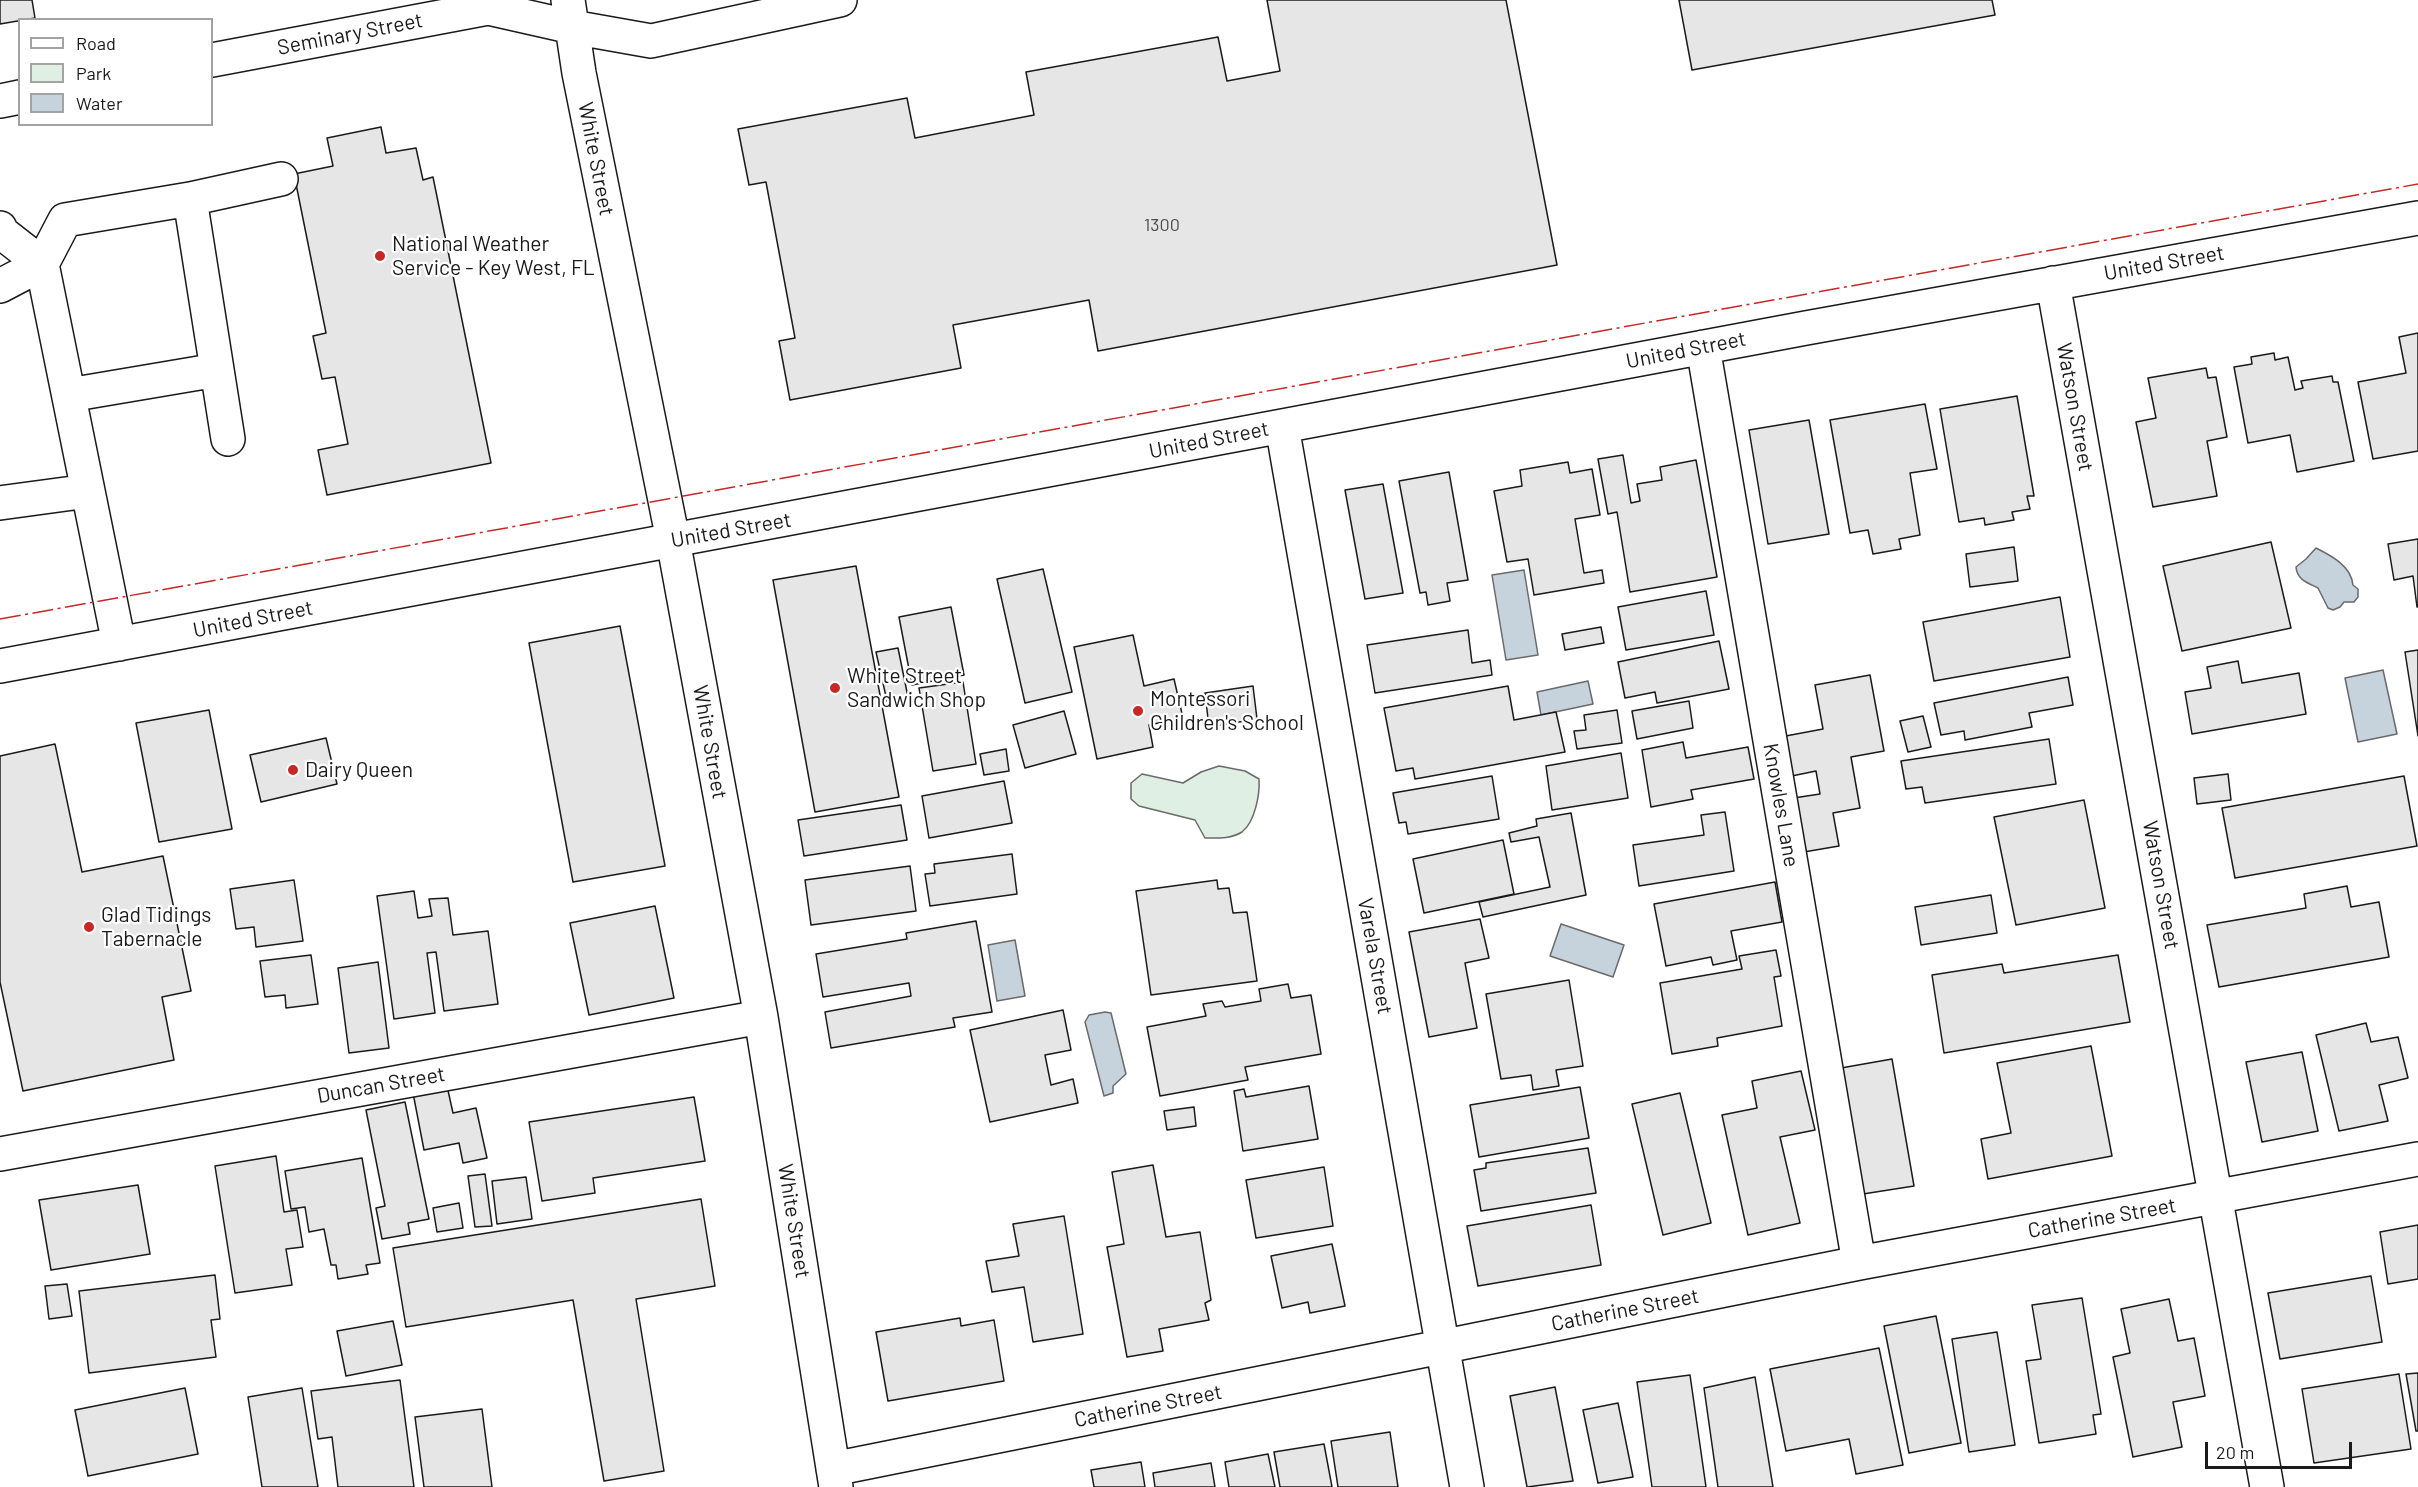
<!DOCTYPE html>
<html>
<head>
<meta charset="utf-8">
<style>
	body { margin:0 }
	#map { position:relative; width:2418px; height:1487px; overflow:hidden; background:#fff; font-family:Barlow,sans-serif }
	canvas { display:block }
	.legend { position:absolute; left:18px; top:18px; width:195px; height:108px; box-sizing:border-box; background:#fff; border:2px solid #a3a3a3; margin:0; padding:8px 10px; list-style:none; font-size:18px; color:#1a1a1a }
	.legend li { display:flex; align-items:center; gap:12px; height:30px }
	.legend b { width:30px; border:2px solid #a3a3a3 }
	.scale { position:absolute; left:2205px; top:1442px; width:147px; height:27px; box-sizing:border-box; border:3px solid #1a1a1a; border-top:0; padding-left:8px; font-size:18px; line-height:21px; white-space:nowrap; color:#1a1a1a; -webkit-text-stroke:4px #fff; paint-order:stroke }
</style>
</head>
<body>
<div id="map">
<canvas width="2418" height="1487"></canvas>
<ul class="legend">
<li><b style="height:8px;background:#fff"></b>Road</li>
<li><b style="height:16px;background:#e0efe3"></b>Park</li>
<li><b style="height:16px;background:#c6d2dc"></b>Water</li>
</ul>
<div class="scale">20 m</div>
</div>
<script>
const ctx = document.querySelector('canvas').getContext('2d');
ctx.lineJoin = 'round';
function paint(path, color) { ctx.fillStyle = color; ctx.fill(path, 'evenodd'); }
function trace(path, color, width, dash) { ctx.strokeStyle = color; ctx.lineWidth = width; ctx.lineCap = dash ? 'butt' : 'round'; ctx.setLineDash(dash || []); ctx.stroke(path); }
function drawText(font, color, halo, rows, align = 'center') {
  ctx.font = font + ' Barlow,sans-serif'; ctx.lineWidth = 4.5; ctx.setLineDash([]); ctx.textBaseline = 'middle'; ctx.strokeStyle = halo; ctx.fillStyle = color; for (const [text, x, y, turn = 0] of rows) {
    ctx.save(); ctx.translate(x, y); ctx.rotate((+turn || 0) * Math.PI / 180); ctx.textAlign = isNaN(turn) ? turn : align; if (halo) ctx.strokeText(text, 0, 0); ctx.fillText(text, 0, 0); ctx.restore();
  }
}
const green = new Path2D(`
	M 1219,766 L 1245,771 L 1259,779 C 1260,794 1255,822 1242,832 C 1231,839 1217,838 1205,838 L 1195,820 L 1139,806 L 1131,799 L 1131,783 L 1142,774 L 1183,783 L 1201,772 Z`);
paint(green, '#e0efe3');
trace(green, '#6a6a6a', 1.5);
const water = new Path2D(`
	M 2316,548 C 2332,556 2351,566 2353,585 L 2358,589 L 2358,597 L 2354,602 L 2344,602 L 2340,607 L 2333,610 L 2328,608 L 2318,588 C 2308,583 2297,580 2296,567 L 2306,559 Z
	M 1524,570 L 1538,655 L 1506,660 L 1492,575 Z
	M 2383,670 L 2397,734 L 2358,742 L 2345,678 Z
	M 1588,681 L 1593,704 L 1541,715 L 1537,692 Z
	M 1561,924 L 1624,945 L 1613,977 L 1550,956 Z
	M 1015,940 L 1025,996 L 997,1001 L 988,945 Z
	M 1105,1012 L 1111,1013 L 1126,1074 L 1113,1086 L 1113,1093 L 1104,1096 L 1085,1022 L 1089,1015 Z`);
paint(water, '#c6d2dc');
trace(water, '#6a6a6a', 1.5);
const building = new Path2D(`
	M 0,0 L 32,0 L 35,18 L 0,24 Z
	M 1267,0 L 1506,0 L 1557,265 L 1098,351 L 1089,300 L 953,325 L 961,368 L 790,400 L 779,341 L 795,338 L 766,182 L 749,185 L 738,129 L 907,98 L 915,138 L 1034,115 L 1026,72 L 1218,37 L 1227,81 L 1280,71 Z
	M 1679,0 L 1992,0 L 1995,15 L 1692,70 Z
	M 381,127 L 386,153 L 416,148 L 423,180 L 433,177 L 491,463 L 327,495 L 318,450 L 348,444 L 335,377 L 322,379 L 313,336 L 326,333 L 294,174 L 333,166 L 327,138 Z
	M 2418,333 L 2418,451 L 2373,459 L 2358,382 L 2406,373 L 2399,337 Z
	M 2274,353 L 2275,360 L 2288,357 L 2295,390 L 2303,388 L 2301,381 L 2332,376 L 2333,382 L 2338,382 L 2354,461 L 2297,472 L 2290,435 L 2248,443 L 2234,367 L 2252,364 L 2251,357 Z
	M 2206,368 L 2208,378 L 2216,377 L 2227,437 L 2207,441 L 2217,496 L 2153,507 L 2136,422 L 2156,418 L 2148,378 Z
	M 2017,396 L 2034,496 L 2027,496 L 2030,509 L 2012,512 L 2014,520 L 1985,525 L 1984,518 L 1959,522 L 1940,409 Z
	M 1925,404 L 1937,469 L 1910,473 L 1920,535 L 1899,539 L 1901,549 L 1873,554 L 1868,530 L 1850,533 L 1830,420 Z
	M 1809,420 L 1829,534 L 1768,544 L 1749,430 Z
	M 1623,455 L 1631,503 L 1640,501 L 1637,484 L 1662,480 L 1660,467 L 1696,460 L 1717,577 L 1630,592 L 1617,512 L 1608,514 L 1598,459 Z
	M 1568,462 L 1570,473 L 1592,469 L 1600,515 L 1575,519 L 1584,573 L 1602,570 L 1604,583 L 1534,595 L 1528,559 L 1507,562 L 1494,491 L 1522,486 L 1520,470 Z
	M 1449,472 L 1468,580 L 1447,583 L 1450,601 L 1428,605 L 1426,592 L 1420,593 L 1399,481 Z
	M 1383,484 L 1403,593 L 1365,599 L 1345,490 Z
	M 2418,539 L 2418,607 L 2417,607 L 2413,576 L 2394,580 L 2388,544 Z
	M 2271,542 L 2291,628 L 2182,651 L 2163,566 Z
	M 2014,547 L 2018,581 L 1970,587 L 1966,554 Z
	M 856,566 L 899,797 L 815,812 L 773,580 Z
	M 1043,569 L 1072,692 L 1025,703 L 997,579 Z
	M 1706,591 L 1714,635 L 1626,650 L 1618,607 Z
	M 2060,597 L 2070,657 L 1934,681 L 1923,622 Z
	M 951,607 L 964,675 L 912,685 L 899,617 Z
	M 620,626 L 665,866 L 573,882 L 529,643 Z
	M 1601,627 L 1604,643 L 1565,650 L 1562,634 Z
	M 1468,630 L 1472,663 L 1490,660 L 1492,675 L 1375,693 L 1367,645 Z
	M 1133,635 L 1144,686 L 1174,679 L 1183,718 L 1149,725 L 1153,747 L 1097,759 L 1074,647 Z
	M 1719,641 L 1729,689 L 1657,703 L 1655,692 L 1625,698 L 1618,662 Z
	M 898,648 L 908,697 L 887,701 L 876,652 Z
	M 2418,650 L 2418,736 L 2405,652 Z
	M 2238,661 L 2242,683 L 2299,673 L 2306,714 L 2192,734 L 2185,692 L 2211,688 L 2207,667 Z
	M 1870,675 L 1884,751 L 1851,757 L 1860,808 L 1833,813 L 1839,846 L 1798,853 L 1787,799 L 1820,794 L 1816,771 L 1782,778 L 1775,738 L 1823,729 L 1815,685 Z
	M 2068,677 L 2073,705 L 2029,713 L 2032,727 L 1965,740 L 1964,731 L 1941,735 L 1934,703 Z
	M 963,682 L 976,764 L 933,771 L 919,688 Z
	M 1253,686 L 1257,719 L 1209,727 L 1205,693 Z
	M 1508,686 L 1514,720 L 1556,712 L 1565,752 L 1415,779 L 1413,768 L 1396,771 L 1384,708 Z
	M 1689,701 L 1693,728 L 1637,739 L 1632,711 Z
	M 209,710 L 232,829 L 159,842 L 136,723 Z
	M 1617,710 L 1622,743 L 1577,749 L 1574,731 L 1586,730 L 1584,715 Z
	M 1064,711 L 1076,754 L 1025,768 L 1013,725 Z
	M 1923,716 L 1931,747 L 1908,752 L 1900,721 Z
	M 326,738 L 337,784 L 261,802 L 250,755 Z
	M 2049,739 L 2056,784 L 1925,803 L 1922,787 L 1906,789 L 1901,761 Z
	M 1683,742 L 1686,758 L 1748,747 L 1754,779 L 1691,790 L 1693,799 L 1651,807 L 1642,750 Z
	M 55,744 L 82,872 L 163,856 L 191,991 L 162,997 L 174,1060 L 23,1091 L 0,982 L 0,756 Z
	M 1006,749 L 1009,771 L 984,775 L 980,754 Z
	M 1621,753 L 1628,798 L 1552,810 L 1546,766 Z
	M 2228,774 L 2231,800 L 2197,804 L 2194,778 Z
	M 1492,776 L 1499,819 L 1408,834 L 1406,822 L 1399,823 L 1393,793 Z
	M 2404,776 L 2417,846 L 2235,878 L 2222,808 Z
	M 1004,781 L 1012,823 L 929,838 L 922,796 Z
	M 2084,800 L 2105,908 L 2016,925 L 1994,817 Z
	M 901,805 L 907,840 L 804,856 L 798,820 Z
	M 1725,812 L 1734,871 L 1639,886 L 1633,845 L 1704,835 L 1701,815 Z
	M 1571,813 L 1586,895 L 1483,917 L 1479,902 L 1550,887 L 1539,837 L 1511,842 L 1509,833 L 1537,826 L 1536,819 Z
	M 1503,840 L 1514,894 L 1424,913 L 1413,859 Z
	M 1012,854 L 1017,894 L 930,906 L 925,874 L 935,873 L 934,864 Z
	M 910,866 L 916,911 L 811,925 L 805,880 Z
	M 294,880 L 303,941 L 256,947 L 254,927 L 236,929 L 230,889 Z
	M 1217,880 L 1218,889 L 1229,888 L 1233,913 L 1247,912 L 1257,981 L 1151,995 L 1136,891 Z
	M 1775,882 L 1782,922 L 1731,931 L 1737,960 L 1713,965 L 1711,957 L 1666,966 L 1654,904 Z
	M 2347,886 L 2351,907 L 2379,902 L 2389,957 L 2219,987 L 2207,925 L 2306,908 L 2304,894 Z
	M 414,891 L 418,918 L 432,916 L 429,899 L 448,898 L 453,935 L 488,931 L 498,1004 L 444,1011 L 436,952 L 427,953 L 435,1013 L 394,1019 L 377,896 Z
	M 1991,895 L 1997,933 L 1921,945 L 1915,907 Z
	M 655,906 L 674,998 L 589,1015 L 570,923 Z
	M 1480,919 L 1489,958 L 1465,963 L 1477,1028 L 1429,1037 L 1409,932 Z
	M 976,921 L 992,1012 L 953,1018 L 955,1027 L 831,1048 L 825,1012 L 911,996 L 909,983 L 823,997 L 816,954 L 907,939 L 906,933 Z
	M 1776,950 L 1781,976 L 1774,977 L 1782,1026 L 1717,1038 L 1718,1046 L 1672,1054 L 1660,983 L 1742,969 L 1739,956 Z
	M 311,955 L 318,1004 L 286,1008 L 285,995 L 265,997 L 260,961 Z
	M 2118,955 L 2130,1022 L 1944,1053 L 1932,975 L 2002,964 L 2004,973 Z
	M 378,962 L 389,1048 L 349,1053 L 338,968 Z
	M 1569,980 L 1583,1066 L 1556,1070 L 1559,1086 L 1533,1090 L 1531,1075 L 1501,1079 L 1486,994 Z
	M 1288,984 L 1291,998 L 1311,995 L 1321,1054 L 1245,1067 L 1248,1080 L 1160,1096 L 1147,1027 L 1206,1016 L 1203,1004 L 1222,1001 L 1225,1007 L 1261,1001 L 1259,989 Z
	M 1063,1010 L 1071,1050 L 1045,1055 L 1051,1085 L 1073,1079 L 1078,1103 L 990,1122 L 970,1030 Z
	M 2366,1023 L 2371,1042 L 2398,1037 L 2408,1078 L 2379,1085 L 2388,1121 L 2339,1131 L 2316,1035 Z
	M 2091,1046 L 2112,1156 L 1988,1179 L 1981,1139 L 2011,1133 L 1997,1063 Z
	M 2302,1052 L 2318,1131 L 2262,1142 L 2246,1062 Z
	M 1892,1059 L 1914,1186 L 1863,1194 L 1841,1068 Z
	M 1801,1071 L 1815,1130 L 1780,1137 L 1800,1223 L 1748,1235 L 1722,1115 L 1757,1108 L 1752,1081 Z
	M 447,1086 L 453,1113 L 476,1108 L 487,1158 L 463,1163 L 459,1143 L 424,1150 L 413,1093 Z
	M 1309,1086 L 1318,1139 L 1243,1151 L 1234,1091 L 1244,1089 L 1246,1097 Z
	M 1580,1087 L 1589,1138 L 1479,1157 L 1470,1105 Z
	M 1680,1093 L 1711,1223 L 1663,1235 L 1632,1104 Z
	M 694,1097 L 705,1161 L 593,1178 L 595,1193 L 542,1201 L 529,1122 Z
	M 405,1102 L 429,1219 L 408,1223 L 410,1234 L 382,1239 L 376,1208 L 385,1206 L 366,1110 Z
	M 1194,1107 L 1196,1126 L 1167,1130 L 1164,1111 Z
	M 1588,1148 L 1596,1193 L 1481,1211 L 1474,1170 L 1486,1168 L 1486,1163 Z
	M 276,1156 L 284,1212 L 297,1210 L 303,1247 L 286,1249 L 292,1285 L 235,1293 L 215,1166 Z
	M 362,1158 L 380,1263 L 366,1265 L 368,1274 L 338,1279 L 336,1265 L 331,1265 L 324,1229 L 309,1232 L 305,1207 L 291,1209 L 285,1171 Z
	M 1153,1165 L 1166,1237 L 1200,1232 L 1211,1300 L 1205,1303 L 1209,1320 L 1159,1329 L 1163,1351 L 1127,1357 L 1107,1247 L 1124,1244 L 1112,1172 Z
	M 1324,1167 L 1333,1226 L 1256,1238 L 1246,1180 Z
	M 485,1174 L 492,1226 L 475,1227 L 468,1176 Z
	M 526,1177 L 532,1219 L 497,1224 L 492,1181 Z
	M 138,1185 L 150,1254 L 51,1270 L 39,1200 Z
	M 701,1199 L 715,1286 L 636,1299 L 664,1471 L 604,1481 L 573,1300 L 406,1327 L 393,1248 Z
	M 459,1203 L 463,1228 L 437,1232 L 433,1208 Z
	M 1591,1205 L 1601,1265 L 1478,1286 L 1467,1226 Z
	M 1064,1216 L 1083,1334 L 1033,1342 L 1024,1287 L 992,1292 L 986,1261 L 1019,1256 L 1013,1224 Z
	M 2418,1225 L 2418,1279 L 2388,1284 L 2380,1232 Z
	M 1332,1244 L 1345,1306 L 1310,1313 L 1308,1302 L 1282,1308 L 1271,1256 Z
	M 215,1275 L 220,1319 L 211,1320 L 216,1357 L 89,1373 L 79,1291 Z
	M 2371,1276 L 2382,1342 L 2280,1359 L 2268,1293 Z
	M 67,1284 L 72,1316 L 49,1319 L 45,1286 Z
	M 2082,1298 L 2101,1414 L 2093,1415 L 2096,1434 L 2039,1443 L 2026,1361 L 2041,1359 L 2032,1305 Z
	M 2169,1299 L 2178,1341 L 2194,1338 L 2205,1396 L 2173,1402 L 2182,1447 L 2133,1457 L 2113,1357 L 2130,1353 L 2121,1309 Z
	M 1936,1316 L 1961,1443 L 1909,1453 L 1884,1326 Z
	M 960,1318 L 961,1326 L 994,1320 L 1004,1381 L 888,1401 L 876,1332 Z
	M 393,1321 L 402,1365 L 346,1376 L 337,1331 Z
	M 1997,1332 L 2015,1445 L 1969,1452 L 1952,1339 Z
	M 1879,1348 L 1903,1465 L 1856,1474 L 1849,1439 L 1786,1451 L 1770,1369 Z
	M 2418,1373 L 2418,1431 L 2416,1431 L 2406,1374 Z
	M 2399,1374 L 2411,1449 L 2314,1463 L 2302,1389 Z
	M 1690,1375 L 1706,1487 L 1652,1487 L 1637,1382 Z
	M 1755,1377 L 1773,1487 L 1718,1487 L 1704,1388 Z
	M 400,1380 L 414,1487 L 338,1487 L 332,1437 L 318,1439 L 311,1391 Z
	M 1555,1387 L 1573,1481 L 1527,1487 L 1510,1396 Z
	M 185,1388 L 198,1454 L 88,1476 L 75,1410 Z
	M 302,1388 L 318,1487 L 262,1487 L 248,1397 Z
	M 1618,1403 L 1633,1477 L 1598,1483 L 1583,1410 Z
	M 482,1409 L 492,1487 L 424,1487 L 415,1417 Z
	M 1390,1432 L 1398,1487 L 1338,1487 L 1331,1441 Z
	M 1324,1444 L 1332,1487 L 1280,1487 L 1274,1452 Z
	M 1268,1454 L 1275,1487 L 1229,1487 L 1225,1462 Z
	M 1141,1462 L 1145,1487 L 1094,1487 L 1091,1470 Z
	M 1211,1463 L 1215,1487 L 1155,1487 L 1153,1473 Z`);
paint(building, '#e6e6e6');
trace(building, '#1a1a1a', 1.5);
const minor = new Path2D(`
	M 568,0 L 579,73 L 673,540 L 761,1017 L 836,1487
	M 212,60 L 488,8 L 572,27 L 651,41 L 840,0
	M 0,101 L 20,97
	M 190,199 L 281,179
	M 0,228 L 1,232 L 42,264 L 119,644
	M 2053,283 L 2267,1487
	M 0,286 L 42,264 L 65,220 L 190,199 L 228,439
	M 1703,347 L 1859,1263
	M 69,395 L 217,370
	M 1282,426 L 1467,1487
	M 0,503 L 88,491
	M 0,666 L 1806,328 L 2418,218
	M 0,1154 L 761,1017
	M 833,1469 L 1859,1263 L 2418,1159`);
trace(minor, '#1a1a1a', 36);
trace(minor, '#fff', 33);
trace(new Path2D(`
	M 0,619 L 2418,184`), '#c62828', 1.5, [21, 4.5, 3, 4.5]);
for (const [x, y, r, color] of [
	[380,256,6,"#c62828"],
	[835,688,6,"#c62828"],
	[1138,711,6,"#c62828"],
	[293,770,6,"#c62828"],
	[89,927,6,"#c62828"]
]) { const dot = new Path2D(); dot.arc(x, y, r, 0, 2 * Math.PI); ctx.fillStyle = color; ctx.fill(dot); trace(dot, '#fff', 2); }
drawText('18px', '#4d4d4d', null, [
	["1300",1162,225]
]);
drawText('21px', '#1a1a1a', '#fff', [
	["Seminary Street",350,34,-11],
	["White Street",596,159,79],
	["United Street",2164,263,-10],
	["United Street",1686,350,-11],
	["Watson Street",2075,407,80],
	["United Street",1209,440,-11],
	["United Street",731,530,-10],
	["United Street",253,619,-11],
	["White Street",710,742,80],
	["Knowles Lane",1781,805,80],
	["Watson Street",2161,885,80],
	["Varela Street",1375,956,80],
	["Duncan Street",381,1085,-10],
	["Catherine Street",2102,1218,-10],
	["White Street",794,1221,81],
	["Catherine Street",1625,1310,-11],
	["Catherine Street",1148,1406,-11]
]);
drawText('21px', '#1a1a1a', '#fff', [
	["National Weather",392,244],
	["Service - Key West, FL",392,268],
	["White Street",847,676],
	["Sandwich Shop",847,700],
	["Montessori",1150,699],
	["Children's School",1150,723],
	["Dairy Queen",305,770],
	["Glad Tidings",101,915],
	["Tabernacle",101,939]
], 'left');
</script>
</body>
</html>
